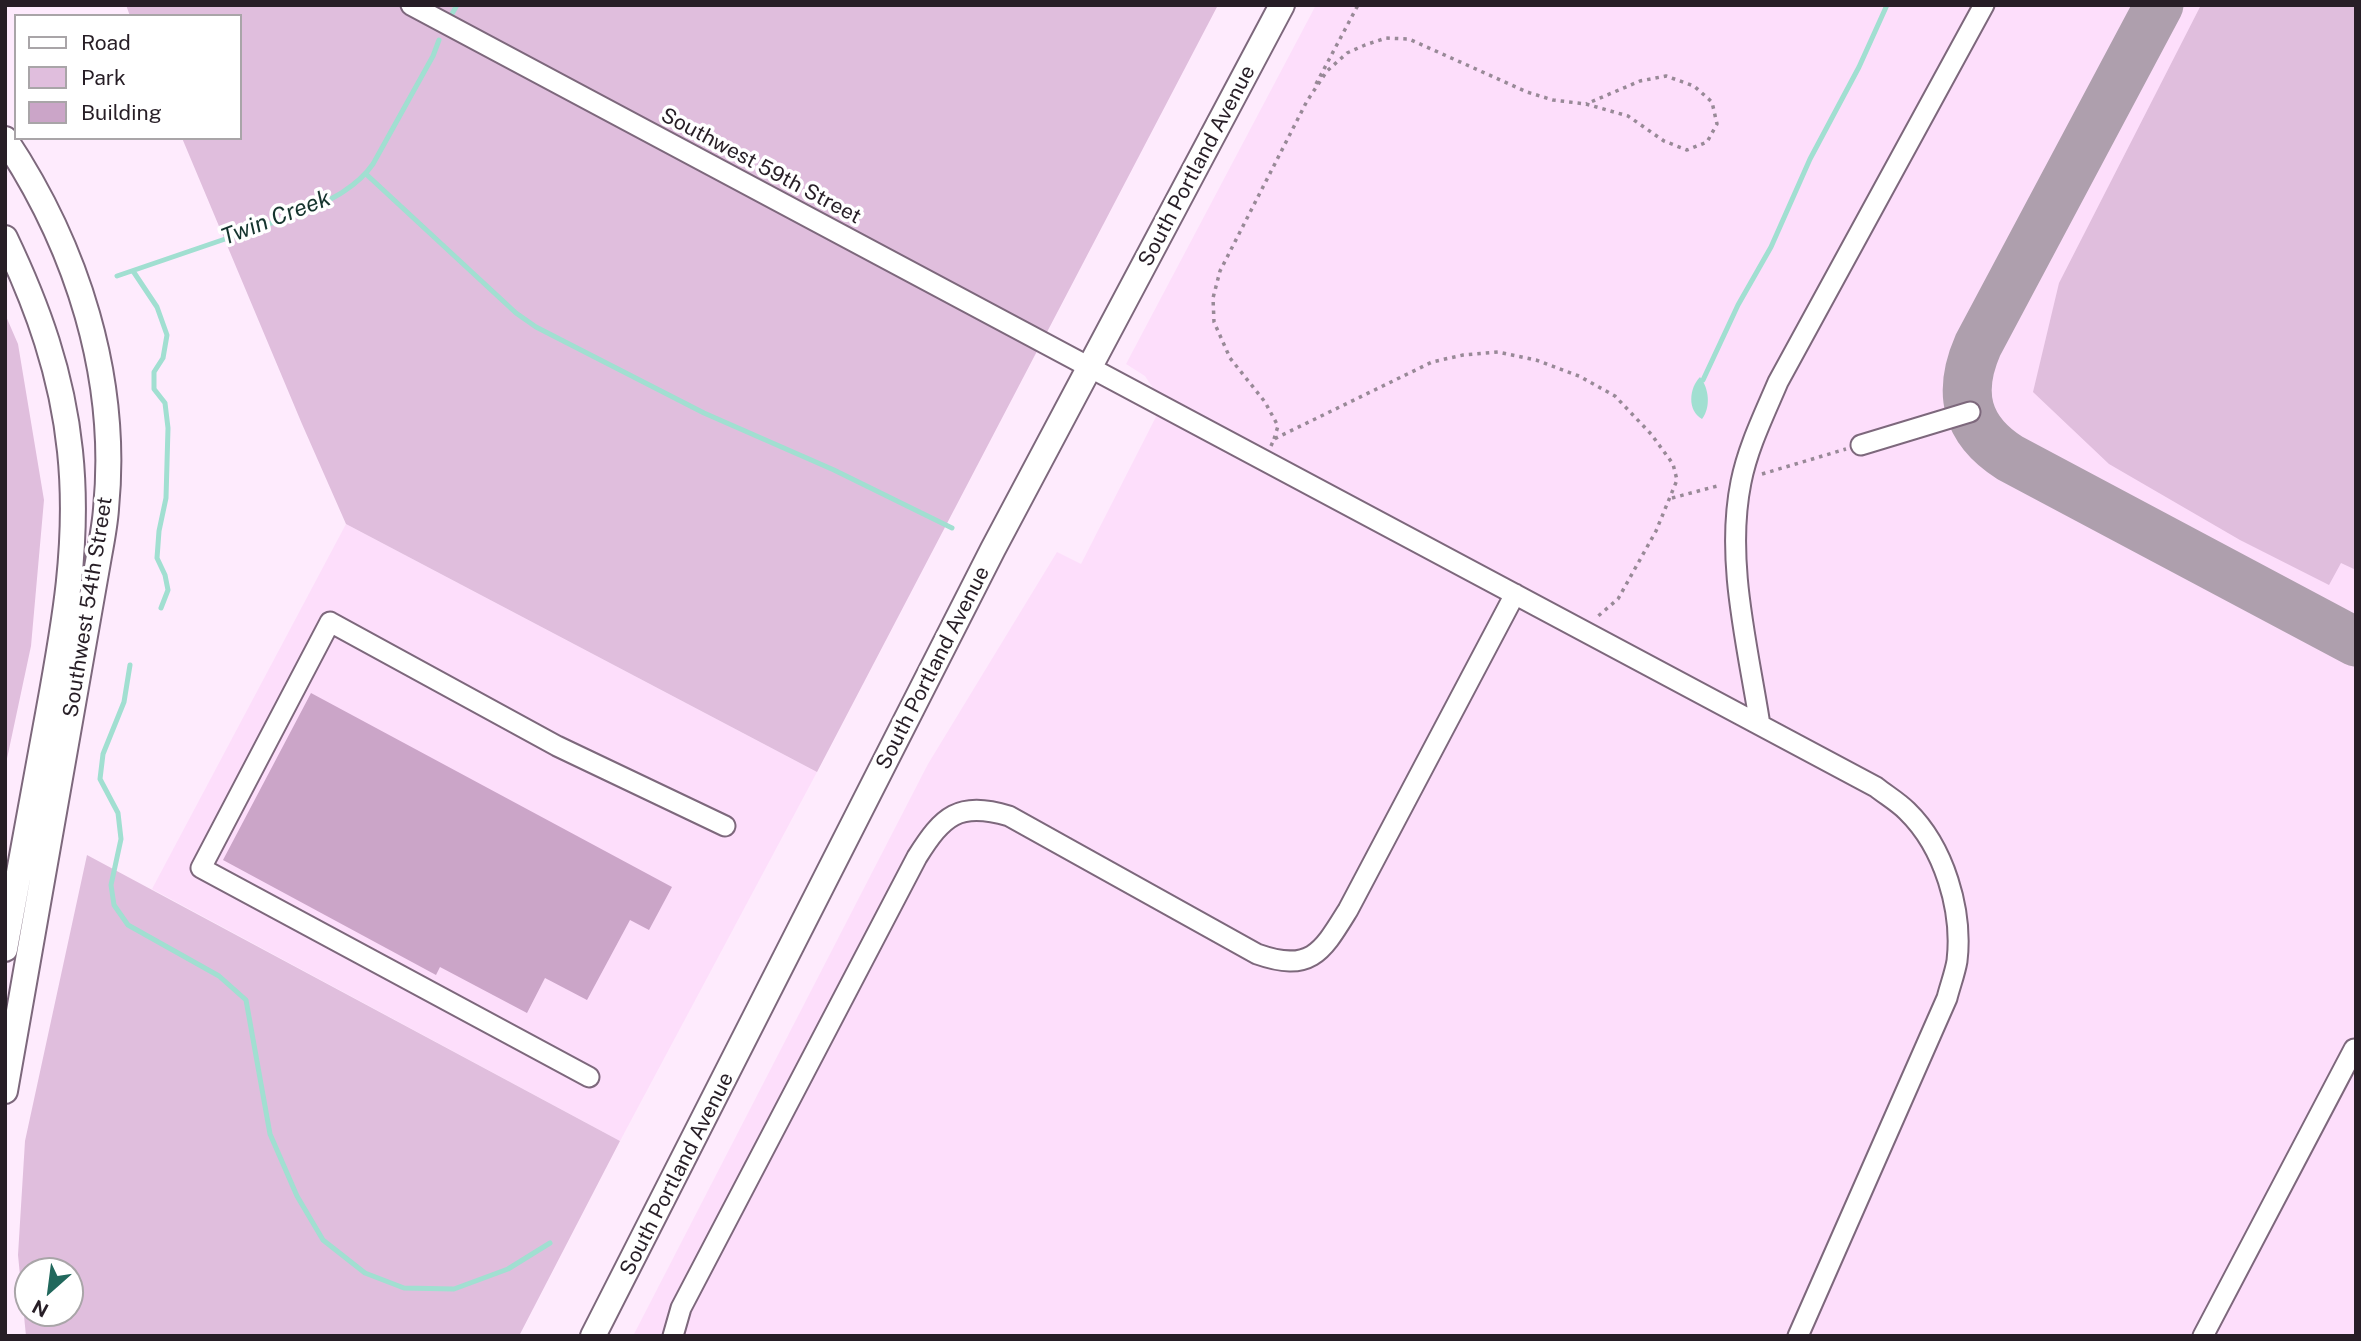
<!DOCTYPE html>
<html>
<head>
<meta charset="utf-8">
<style>
	body { margin:0 }
	#map { position:relative; width:2361px; height:1341px; overflow:hidden; background:#feebfd; font-family:"Public Sans",sans-serif }
	canvas { display:block }
	.frame { position:absolute; inset:0; border:7px solid #271e26; pointer-events:none }
	.legend { position:absolute; left:14px; top:14px; width:228px; height:126px; box-sizing:border-box; background:#fff; border:2px solid #a9a5a8; margin:0; padding:9px 12px; list-style:none; font-size:21px; color:#271e26 }
	.legend li { display:flex; align-items:center; gap:14px; height:35px }
	.legend b { width:35px; border:2px solid #a9a5a8 }
	.north { position:absolute; left:14px; top:1257px; width:70px; height:70px; box-sizing:border-box; background:#fff; border:2px solid #a9a5a8; border-radius:50%; rotate:208deg; font-size:19px; font-weight:700; line-height:28px; text-align:center; color:#271e26 }
	.north::after { content:''; display:block; margin:auto; width:24px; height:32px; background:#21685c; clip-path:polygon(50% 0,100% 100%,50% 72%,0 100%) }
</style>
</head>
<body>
<div id="map">
<canvas width="2361" height="1341"></canvas>
<div class="frame"></div>
<ul class="legend">
<li><b style="height:9px;background:#fff"></b>Road</li>
<li><b style="height:19px;background:#e0bedd"></b>Park</li>
<li><b style="height:19px;background:#cba5c8"></b>Building</li>
</ul>
<div class="north">N</div>
</div>
<script>
const ctx = document.querySelector('canvas').getContext('2d');
ctx.lineJoin = 'round';
function paint(path, color) { ctx.fillStyle = color; ctx.fill(path, 'evenodd'); }
function trace(path, color, width, dash) { ctx.strokeStyle = color; ctx.lineWidth = width; ctx.lineCap = dash ? 'butt' : 'round'; ctx.setLineDash(dash || []); ctx.stroke(path); }
function drawText(font, color, halo, rows, align = 'center') {
  ctx.font = font + ' "Public Sans",sans-serif'; ctx.lineWidth = 7; ctx.setLineDash([]); ctx.textBaseline = 'middle'; ctx.strokeStyle = halo; ctx.fillStyle = color; for (const [text, x, y, turn = 0] of rows) {
    ctx.save(); ctx.translate(x, y); ctx.rotate((+turn || 0) * Math.PI / 180); ctx.textAlign = isNaN(turn) ? turn : align; if (halo) ctx.strokeText(text, 0, 0); ctx.fillText(text, 0, 0); ctx.restore();
  }
}
paint(new Path2D(`
	M 1316,5 L 2356,5 L 2356,1336 L 633,1336 L 928,764 L 1057,552 L 1081,564 L 1163,403 L 1145,376 L 1126,364 Z
	M 346,524 L 817,772 L 620,1141 L 152,889 Z`), '#fddefb');
paint(new Path2D(`
	M 126,5 L 1218,5 L 817,772 L 346,524 L 302,424 L 182,138 L 240,138 L 240,16 L 130,16 Z
	M 2201,5 L 2356,5 L 2356,570 L 2341,563 L 2329,585 L 2240,540 L 2109,464 L 2033,392 L 2059,283 Z
	M 5,314 L 18,344 L 44,500 L 31,646 L 5,768 Z
	M 87,855 L 620,1141 L 519,1336 L 26,1336 L 18,1255 L 25,1141 ZM 28,1271 L 70,1271 L 70,1313 L 28,1313 Z`), '#e0bedd');
paint(new Path2D(`
	M 1700,377 C 1709,388 1711,407 1702,419 C 1687,411 1689,388 1700,377 Z`), '#a1dfd1');
trace(new Path2D(`
	M 452,14 L 457,5
	M 366,174 L 516,313 L 536,327 L 704,413 L 834,470 L 952,528
	M 133,271 L 157,307 L 167,335 L 163,358 L 154,372 L 154,389 L 165,403 L 168,428 L 166,498 L 159,531 L 157,558 L 165,575 L 168,590 L 161,608
	M 117,276 L 307,211 C 332,199 357,187 373,164 L 433,56 L 439,40
	M 1703,380 L 1738,305 L 1771,247 L 1810,159 L 1859,67 L 1887,5
	M 130,665 L 124,702 L 103,754 L 100,779 L 118,813 L 121,839 L 111,885 L 114,905 L 128,925 L 219,976 L 246,1000 L 270,1134 L 297,1196 L 323,1240 L 365,1273 L 404,1288 L 454,1289 L 508,1269 L 550,1243`), '#a1dfd1', 5);
trace(new Path2D(`
	M 2159,5 L 1978,345 C 1957,393 1966,430 2010,458 L 2356,642`), '#ae9fad', 49);
paint(new Path2D(`
	M 311,693 L 672,887 L 649,930 L 630,920 L 587,1000 L 545,978 L 527,1013 L 440,967 L 436,975 L 223,860 Z`), '#cba5c8');
const minor = new Path2D(`
	M 411,5 L 1876,787 C 1886,795 1898,802 1907,811 C 1944,847 1963,910 1957,961 C 1955,973 1950,986 1947,998 L 1798,1336
	M 1861,445 L 1970,412
	M 1760,725 C 1748,647 1725,561 1741,482 C 1748,447 1764,415 1778,382 L 1984,5
	M 589,1077 L 201,868 L 330,622 L 557,746 L 725,826
	M 673,1336 L 681,1308 L 917,857 C 943,816 958,801 1009,816 L 1257,954 C 1311,973 1322,952 1348,910 L 1515,594
	M 2203,1336 L 2354,1049`);
const major = new Path2D(`
	M 5,139 C 77,247 119,377 106,509 C 105,524 102,540 99,556 L 5,1091
	M 5,238 C 38,307 62,374 70,451 C 80,546 63,632 46,725 C 33,799 19,874 5,949
	M 593,1336 L 993,549 L 1282,5`);
trace(minor, '#7d687c', 23);
trace(major, '#7d687c', 28);
trace(new Path2D(`
	M 1316,84 L 1358,5
	M 1274,439 L 1278,426 L 1265,402 L 1230,358 L 1214,322 L 1213,298 L 1220,271 L 1307,101 L 1327,71 L 1347,53 L 1365,45 L 1386,38 L 1409,39 L 1527,92 L 1553,100 L 1586,104 L 1628,116 L 1664,141 L 1687,150 L 1707,142 L 1717,124 L 1712,102 L 1694,86 L 1666,76 L 1640,81 L 1586,104
	M 1271,446 L 1274,439 L 1432,362 L 1463,355 L 1498,352 L 1536,360 L 1579,376 L 1615,396 L 1651,434 L 1673,464 L 1677,480 L 1656,531 L 1618,599 L 1597,617
	M 1762,474 L 1846,449
	M 1672,498 L 1721,485`), '#988997', 3.5, [3.5, 5]);
trace(minor, '#fff', 19);
trace(major, '#fff', 24);
drawText('21px', '#271e26', '#fff', [
	["Southwest 59th Street",761,166,28],
	["South Portland Avenue",1197,166,-62],
	["Southwest 54th Street",88,607,-81],
	["South Portland Avenue",933,668,-63],
	["South Portland Avenue",677,1174,-63]
]);
drawText('italic 23px', '#15342e', '#fff', [
	["Twin Creek",276,218,-21]
]);
</script>
</body>
</html>
